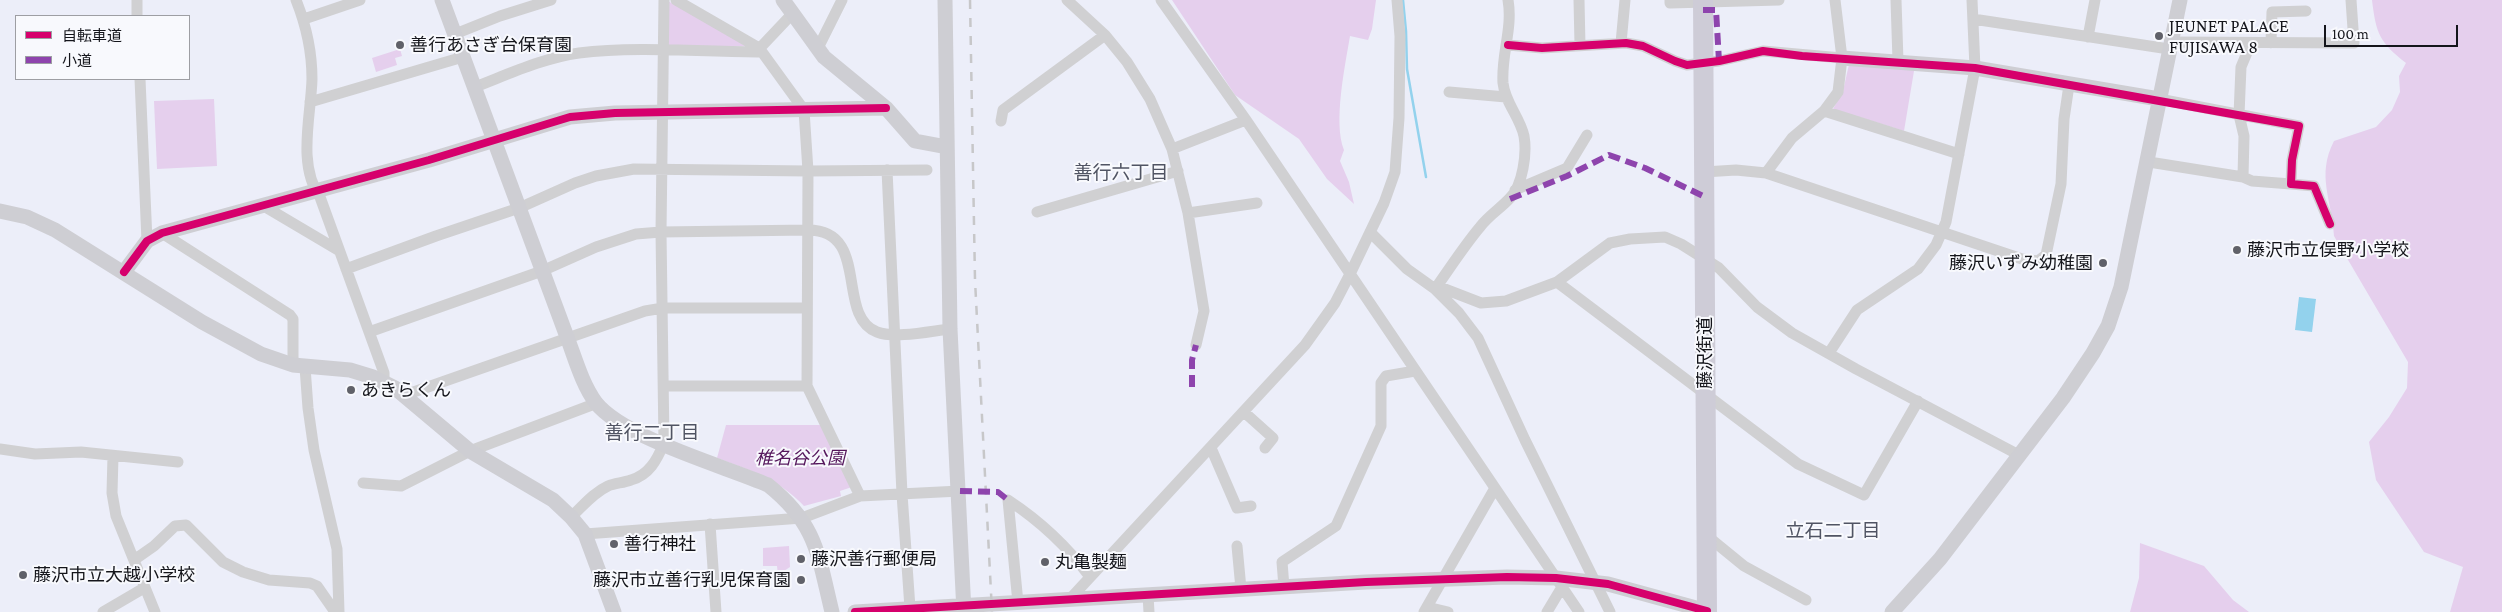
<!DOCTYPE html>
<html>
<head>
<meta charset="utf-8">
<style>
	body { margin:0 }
	#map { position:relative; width:2502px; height:612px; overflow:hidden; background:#eceef9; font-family:"Crimson Pro","Noto Sans JP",serif }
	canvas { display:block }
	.legend { position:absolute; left:15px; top:15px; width:175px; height:65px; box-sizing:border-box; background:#f8f9fd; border:1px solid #9d9ea3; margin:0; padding:6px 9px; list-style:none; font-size:15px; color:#14151b }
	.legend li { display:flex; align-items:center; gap:10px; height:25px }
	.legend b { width:25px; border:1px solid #9d9ea3 }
	.scale { position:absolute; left:2324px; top:25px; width:134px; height:22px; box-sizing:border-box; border:2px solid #14151b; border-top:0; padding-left:6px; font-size:15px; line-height:18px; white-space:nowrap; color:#14151b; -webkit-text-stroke:4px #f8f9fd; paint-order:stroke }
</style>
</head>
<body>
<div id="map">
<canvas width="2502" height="612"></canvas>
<ul class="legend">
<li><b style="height:6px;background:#d6006c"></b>自転車道</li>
<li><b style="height:6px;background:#8e44ad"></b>小道</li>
</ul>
<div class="scale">100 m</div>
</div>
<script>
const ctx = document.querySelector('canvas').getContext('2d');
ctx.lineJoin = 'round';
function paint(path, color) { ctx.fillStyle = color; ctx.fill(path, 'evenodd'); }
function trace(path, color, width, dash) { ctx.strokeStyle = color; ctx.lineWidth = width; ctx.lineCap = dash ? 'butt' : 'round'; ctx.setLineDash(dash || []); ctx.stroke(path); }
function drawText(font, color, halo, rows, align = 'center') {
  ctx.font = font + ' "Crimson Pro","Noto Sans JP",serif'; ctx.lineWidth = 4; ctx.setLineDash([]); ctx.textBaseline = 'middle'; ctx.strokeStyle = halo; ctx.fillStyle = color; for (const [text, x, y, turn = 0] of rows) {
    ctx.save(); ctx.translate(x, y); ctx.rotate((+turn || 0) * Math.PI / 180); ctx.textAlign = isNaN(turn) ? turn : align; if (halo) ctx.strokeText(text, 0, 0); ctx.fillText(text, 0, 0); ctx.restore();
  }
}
paint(new Path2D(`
	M 1172,0 L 1376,0 L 1372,29 L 1368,40 L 1350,36 C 1345,66 1333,123 1344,150 L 1340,161 L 1349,182 L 1354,204 L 1327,179 L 1299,139 L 1235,95 Z
	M 2372,0 L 2502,0 L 2502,612 L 2450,612 L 2463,567 L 2424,552 L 2376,480 L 2369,442 L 2389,417 L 2407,388 L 2408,362 L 2334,236 C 2332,199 2316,176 2334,141 L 2376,127 L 2392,110 L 2400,92 L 2399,76 L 2406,63 C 2379,42 2376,33 2372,0 Z
	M 668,1 L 747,46 L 667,46 Z
	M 400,49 L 402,56 L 395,58 L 397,65 L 376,72 L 372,58 Z
	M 1850,60 L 1915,65 L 1904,131 L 1833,109 L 1843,91 Z
	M 214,99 L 217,166 L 157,169 L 154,101 Z
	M 726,425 L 822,425 L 852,487 L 840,491 L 841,496 L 804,506 C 780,480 750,470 717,458 Z
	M 2140,543 L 2204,566 L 2233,600 L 2249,612 L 2130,612 L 2139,578 Z
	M 789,546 L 790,567 L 778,575 L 777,566 L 763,566 L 763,548 Z`), '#e5cfed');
paint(new Path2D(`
	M 2299,297 L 2316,299 L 2312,332 L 2295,330 Z`), '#93d2ed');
trace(new Path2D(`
	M 1403,0 L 1406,31 L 1407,69 L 1426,177`), '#93d2ed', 2.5);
trace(new Path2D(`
	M 137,0 L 137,16
	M 296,0 C 306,25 312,52 312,79 C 311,116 297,165 320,197 L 384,373 L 384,382
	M 676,0 L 754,45 L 762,52 L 804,110 L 808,171 L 807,386 L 860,496
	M 1067,0 L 1105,35 L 1127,62 L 1150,99 L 1172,149 L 1188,213 L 1204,311 L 1196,345
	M 1161,0 L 1246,120 L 1579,612
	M 1579,0 L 1580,45
	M 1670,0 L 1670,3 L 1779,0
	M 1896,0 L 1898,61
	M 304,19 L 360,0
	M 1973,19 L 2169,49
	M 455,34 L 500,16 L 551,0
	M 2088,37 L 2095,0
	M 2171,42 L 2354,43 L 2351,0
	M 1621,43 L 1625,0
	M 2271,43 L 2272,12 L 2306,11
	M 1508,45 L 1542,48 L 1626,43 L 1643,46 L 1675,61 L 1687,65 L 1719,61 L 1763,51 L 1842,58
	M 818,48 L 842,0
	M 759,49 L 793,13
	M 140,79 L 147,241
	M 475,87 C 509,74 543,58 579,53 C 636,46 705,52 762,52
	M 1449,92 L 1506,97
	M 2159,99 L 2299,126 L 2292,160 L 2291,184 L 2314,186 L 2330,224
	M 310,102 L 463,57
	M 1824,111 L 1959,154
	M 1001,121 L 1003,110 L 1105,35
	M 1172,149 L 1246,120
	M 2149,162 L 2243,177 L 2244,136 L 2239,115 L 2241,67 L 2251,43
	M 887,170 L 902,494 L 910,608
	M 1704,172 L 1736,170 L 1766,173 L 1792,138 L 1824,111 L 1838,92 L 1842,58 L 1835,0
	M 1766,173 L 2022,259 L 2038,261 L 2046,255 L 2061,184 L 2064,119 L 2069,85
	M 2243,177 L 2252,181 L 2291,184
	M 1515,190 L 1567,168 L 1587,135
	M 262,205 L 338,250
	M 1037,212 L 1178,171
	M 1188,213 L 1257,203
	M 1370,232 L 1407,269 L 1435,289 L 1459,313 L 1478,338 L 1525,440 L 1610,612
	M 162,233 L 290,315 L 293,319 L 293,365
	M 346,269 L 436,236 L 519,208 L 575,183 L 596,176 L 634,169 L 808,171 L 927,170
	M 1557,282 L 1798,464 L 1864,495 L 1918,401
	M 1437,286 L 1481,303 L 1506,301 L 1557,282 L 1610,243 L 1630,239 L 1665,237 L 1681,244 L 1719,268 L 1757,307 L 1792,333 L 1856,369 L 2019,455
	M 1435,289 C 1450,268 1464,246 1480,227 C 1488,216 1501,208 1510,198 C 1523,185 1527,153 1524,136 C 1520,117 1505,103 1503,83 C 1501,55 1513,28 1508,0
	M 369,332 L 542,271 L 596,247 L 636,234 L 661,232 L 808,230 C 871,230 835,316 877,332 C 895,339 931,331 950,329
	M 1829,353 L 1857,310 L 1918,269 L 1936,245 L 1946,222 L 1975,68 L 1972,0
	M 305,367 L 308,408 L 314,450 L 337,549 L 339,612
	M 664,386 L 807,386
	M 405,395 L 645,311 L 663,308 L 807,308
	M 1244,412 L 1273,438 L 1265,448
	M 1211,448 L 1237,508 L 1251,506
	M 0,449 L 35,454 L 81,452 L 178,462
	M 113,456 L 112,493 L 116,516 L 155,612
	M 363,483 L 401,486 L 470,451 L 597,403
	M 571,517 C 583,506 593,493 608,486 C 615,483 623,483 631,480 C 649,475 657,460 664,443 L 661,232 L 664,0
	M 710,524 L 716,612
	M 585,534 L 802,518 L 860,496 L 960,491
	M 1706,535 L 1744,566 L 1806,600
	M 1237,546 L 1241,589
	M 134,560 L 154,546 L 175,526 L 186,525 L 223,562 L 243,572 L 269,580 L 310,583 L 317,586 L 335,612
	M 1284,587 L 1282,562 L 1336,526 L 1381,426 L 1381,383 L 1386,376 L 1415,371
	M 1148,595 L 1149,612
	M 1069,600 L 1305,345 L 1335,303 L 1350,274 L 1384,203 L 1395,172 L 1399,118 L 1400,36 L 1397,0
	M 1018,603 L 1008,500 C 1040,521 1067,546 1090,577
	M 1427,607 L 1448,612
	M 103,612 L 144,588
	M 1424,612 L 1495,488
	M 1547,612 L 1562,587`), '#d0d0d2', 11);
trace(new Path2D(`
	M 442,0 L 567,337 C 575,358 582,384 596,403 C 624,438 724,466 768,485 C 817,524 818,555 832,612
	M 783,0 L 824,57 L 886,108 L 915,141 L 947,147
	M 945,0 L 950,329 L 964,612
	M 1842,58 L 1975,68 L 2159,99
	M 0,211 L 27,217 L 55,230 L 202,322 L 261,354 L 293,365 L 350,370 L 373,377 L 395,388 L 470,451 L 553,500 L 571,517 L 585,534 L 614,612
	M 124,272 L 147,241 L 162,233 L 429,160 L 570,117 L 615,113 L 886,108
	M 855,612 L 1366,582 L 1507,577 L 1556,578 L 1608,584 L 1707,611
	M 1892,612 L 1940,559 L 2063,398 L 2093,353 L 2108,326 L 2121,287 L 2180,0`), '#ceced3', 15);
trace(new Path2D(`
	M 1703,0 L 1707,612`), '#ceccd7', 20);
trace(new Path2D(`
	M 970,0 L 975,280 L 992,612`), '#c7c7c9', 2.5, [9, 9]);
trace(new Path2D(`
	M 1703,10 L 1716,10 L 1719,61
	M 1510,199 L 1567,176 L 1609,155 L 1645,168 L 1705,197
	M 1192,387 L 1192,360 L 1196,345
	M 960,491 L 998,492 L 1008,500`), '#8e44ad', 6, [12, 6]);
trace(new Path2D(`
	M 1508,45 L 1542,48 L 1626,43 L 1643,46 L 1675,61 L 1687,65 L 1719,61 L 1763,51 L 1802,56 L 1975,68 L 2299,126 L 2292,160 L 2291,184 L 2314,186 L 2330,224
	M 124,272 L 147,241 L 162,233 L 429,160 L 570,117 L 615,113 L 886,108
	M 855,612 L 1366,582 L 1507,577 L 1556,578 L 1608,584 L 1707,611`), '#d6006c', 8);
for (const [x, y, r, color] of [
	[2159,36,5,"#606169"],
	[400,45,5,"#606169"],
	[2237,250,5,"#606169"],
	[2103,263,5,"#606169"],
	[351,390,5,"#606169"],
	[614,544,5,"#606169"],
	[801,559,5,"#606169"],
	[1045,562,5,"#606169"],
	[23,575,5,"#606169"],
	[801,580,5,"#606169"]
]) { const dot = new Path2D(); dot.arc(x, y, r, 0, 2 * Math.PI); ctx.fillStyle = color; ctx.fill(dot); trace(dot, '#f8f9fd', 2); }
drawText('18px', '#14151b', '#f8f9fd', [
	["JEUNET PALACE",2169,26],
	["FUJISAWA 8",2169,47],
	["善行あさぎ台保育園",410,45],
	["藤沢市立俣野小学校",2247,250],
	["藤沢いずみ幼稚園",2093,263,"right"],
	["あきらくん",361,390],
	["善行神社",624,544],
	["藤沢善行郵便局",811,559],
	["丸亀製麺",1055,562],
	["藤沢市立大越小学校",33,575],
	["藤沢市立善行乳児保育園",791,580,"right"]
], 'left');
drawText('18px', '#14151b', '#f8f9fd', [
	["藤沢街道",1705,353,-90]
]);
drawText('italic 18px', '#55175c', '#f8f9fd', [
	["椎名谷公園",800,458]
]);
drawText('19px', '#505463', '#f8f9fd', [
	["善行六丁目",1121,173],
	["善行二丁目",652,433],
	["立石二丁目",1833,531]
]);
</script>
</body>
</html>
